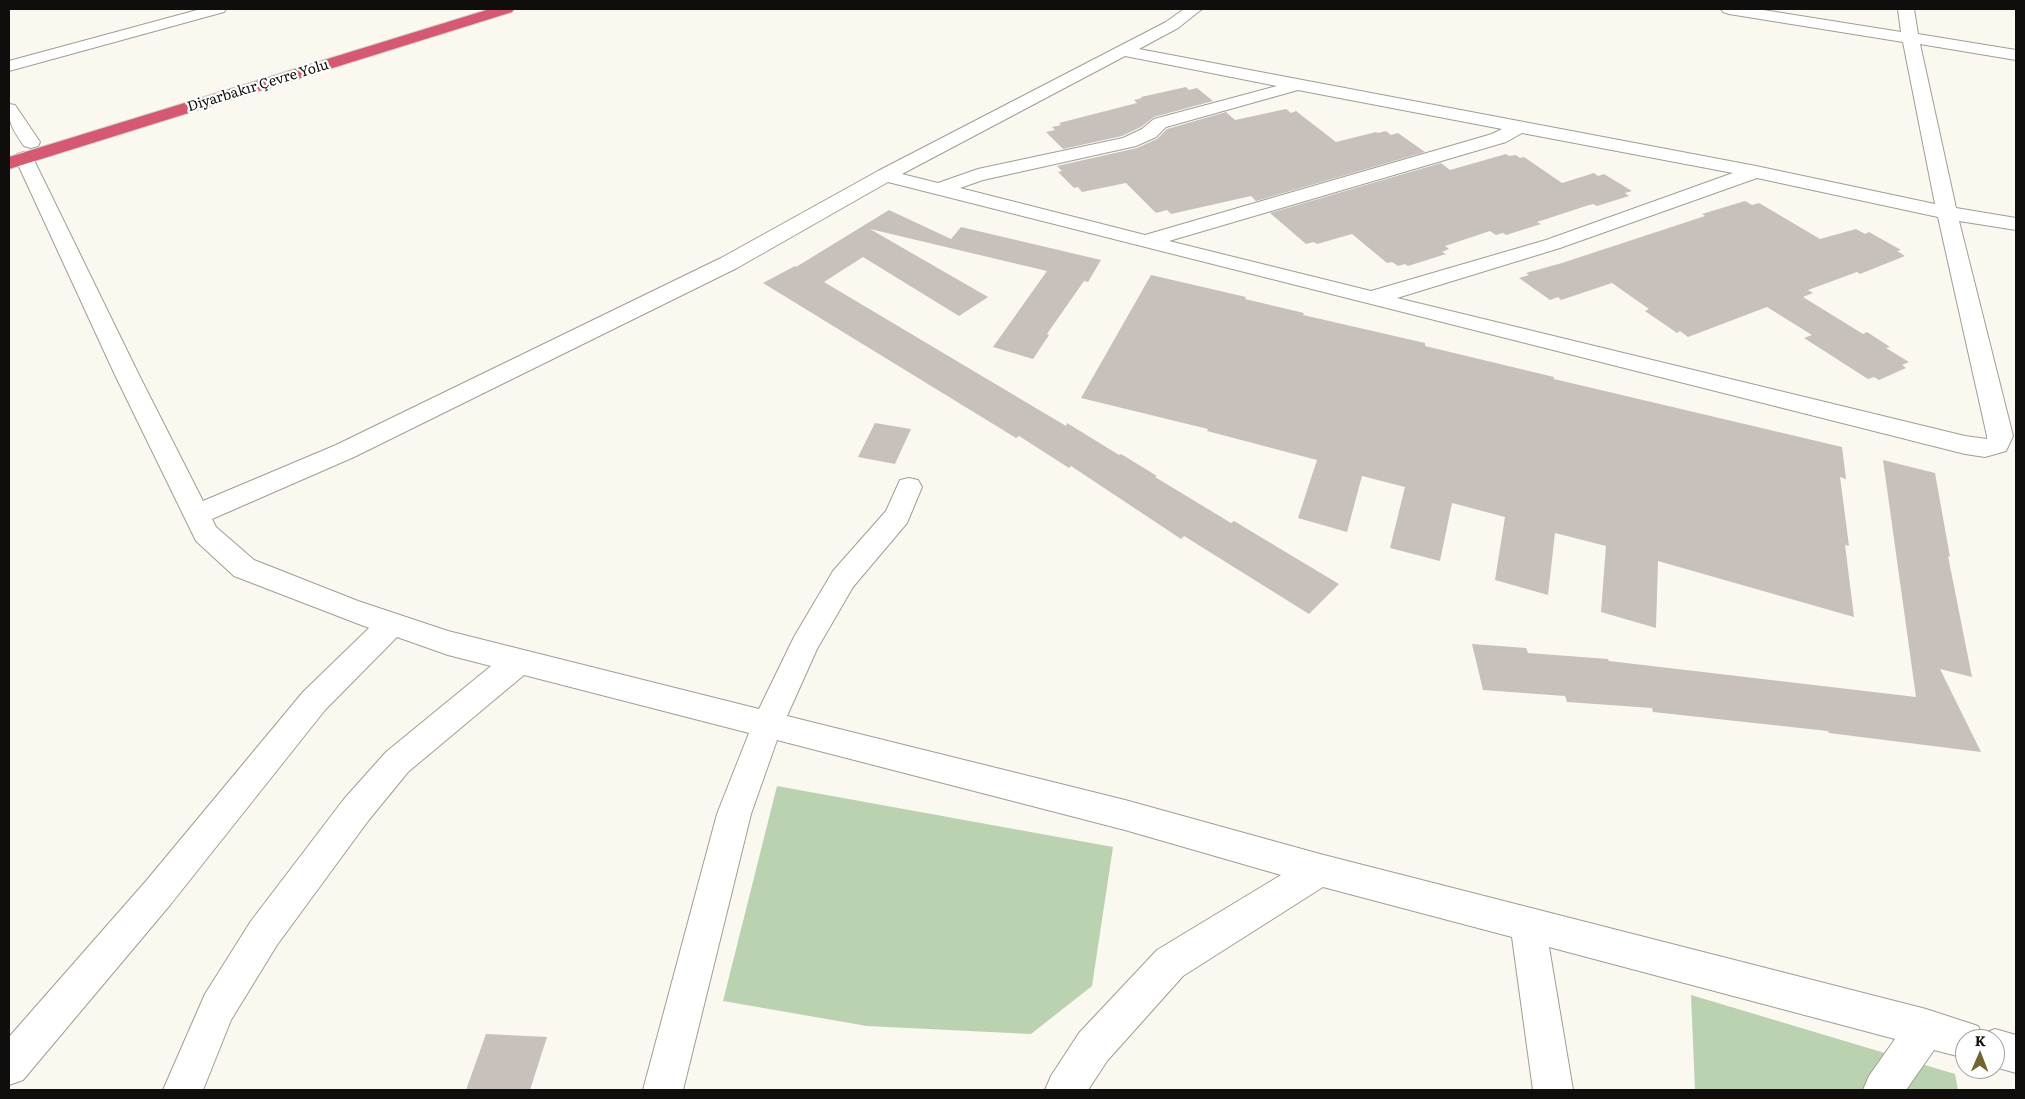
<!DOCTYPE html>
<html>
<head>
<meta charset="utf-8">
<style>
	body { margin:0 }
	#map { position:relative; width:2025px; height:1099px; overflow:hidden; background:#fbf8f0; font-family:Literata,serif }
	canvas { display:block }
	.frame { position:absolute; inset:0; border:10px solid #0f0e0c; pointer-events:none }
	.north { position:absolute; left:1955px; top:1029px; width:50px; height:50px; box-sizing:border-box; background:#fff; border:1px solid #9f9f9e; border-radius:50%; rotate:1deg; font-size:14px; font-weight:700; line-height:20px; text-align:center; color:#0f0e0c }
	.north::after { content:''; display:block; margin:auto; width:18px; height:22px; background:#726532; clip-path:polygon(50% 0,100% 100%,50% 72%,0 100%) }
</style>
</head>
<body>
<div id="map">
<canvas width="2025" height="1099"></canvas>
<div class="frame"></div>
<div class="north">K</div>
</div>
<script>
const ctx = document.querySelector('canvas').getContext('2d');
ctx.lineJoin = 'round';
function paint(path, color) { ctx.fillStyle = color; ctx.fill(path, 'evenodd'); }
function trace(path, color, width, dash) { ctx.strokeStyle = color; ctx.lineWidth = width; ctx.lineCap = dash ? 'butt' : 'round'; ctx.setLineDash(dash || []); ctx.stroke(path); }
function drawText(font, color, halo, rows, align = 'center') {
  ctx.font = font + ' Literata,serif'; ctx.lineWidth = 4.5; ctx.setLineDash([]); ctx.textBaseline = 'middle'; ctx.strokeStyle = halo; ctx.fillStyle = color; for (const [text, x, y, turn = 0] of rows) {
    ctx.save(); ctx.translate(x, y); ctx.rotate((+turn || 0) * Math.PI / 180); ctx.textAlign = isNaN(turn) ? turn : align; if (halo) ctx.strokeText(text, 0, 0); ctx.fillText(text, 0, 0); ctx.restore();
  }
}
paint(new Path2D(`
	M 777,786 L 1113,847 L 1092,986 L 1031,1034 L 867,1026 L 723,1001 Z
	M 1691,995 L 1955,1074 L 1958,1090 L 1695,1090 Z`), '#bad2b0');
paint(new Path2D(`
	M 1186,87 L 1189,90 L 1197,88 L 1213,101 L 1154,117 L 1141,127 L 1122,136 L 1063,149 L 1046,132 L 1055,130 L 1052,127 L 1061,125 L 1059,123 L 1137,103 L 1134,100 L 1142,98 L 1141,97 Z
	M 1286,109 L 1291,113 L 1296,111 L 1336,142 L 1376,132 L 1378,133 L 1386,131 L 1391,135 L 1398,133 L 1425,152 L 1256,201 L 1251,196 L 1171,214 L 1167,210 L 1156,213 L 1126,183 L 1082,192 L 1078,187 L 1074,188 L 1058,172 L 1062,171 L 1057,166 L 1137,148 L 1157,139 L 1167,129 L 1226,112 L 1235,120 Z
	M 1506,154 L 1509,156 L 1516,155 L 1520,158 L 1524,157 L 1562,183 L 1594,173 L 1598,176 L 1604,174 L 1632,191 L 1625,193 L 1629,196 L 1597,206 L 1593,204 L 1586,206 L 1537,222 L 1541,224 L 1506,235 L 1503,233 L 1496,235 L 1490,231 L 1445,246 L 1449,249 L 1442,252 L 1446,254 L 1408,266 L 1405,264 L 1398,266 L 1392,262 L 1387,263 L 1352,234 L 1317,244 L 1314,242 L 1306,244 L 1270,213 L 1441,163 L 1450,170 Z
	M 1745,201 L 1752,205 L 1759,203 L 1820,239 L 1856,229 L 1865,234 L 1869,232 L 1901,250 L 1897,251 L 1905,256 L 1860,274 L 1857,272 L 1808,290 L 1813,293 L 1803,297 L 1863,334 L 1867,332 L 1890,347 L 1886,348 L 1909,362 L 1902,365 L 1906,368 L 1879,380 L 1874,377 L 1868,379 L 1804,338 L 1812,335 L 1767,307 L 1688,337 L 1680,331 L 1677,333 L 1645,311 L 1649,309 L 1612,283 L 1561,300 L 1558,297 L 1550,300 L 1519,278 L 1529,275 L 1526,273 L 1562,263 L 1705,216 L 1702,214 Z
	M 889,210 L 951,239 L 961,227 L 1101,260 L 1088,282 L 1084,281 L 1047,334 L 1049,335 L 1033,359 L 993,347 L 1047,271 L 870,229 L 988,297 L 959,316 L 863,257 L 824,282 L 1066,426 L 1067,423 L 1119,455 L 1121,454 L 1157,476 L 1155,477 L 1231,523 L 1234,521 L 1339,584 L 1309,614 L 1184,536 L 1181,539 L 1071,466 L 1069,468 L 1019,436 L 1016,438 L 763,283 L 795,266 L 796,267 Z
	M 1151,275 L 1246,297 L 1245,299 L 1304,313 L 1303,315 L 1425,343 L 1425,346 L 1554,377 L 1554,379 L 1842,447 L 1846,479 L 1840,477 L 1849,546 L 1845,545 L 1854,617 L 1658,561 L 1656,628 L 1601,612 L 1606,546 L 1555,533 L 1548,595 L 1495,580 L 1505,517 L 1452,503 L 1440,561 L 1390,548 L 1405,487 L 1362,476 L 1347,532 L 1298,518 L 1317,460 L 1207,431 L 1208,429 L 1081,398 Z
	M 875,423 L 911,429 L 895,464 L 858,457 Z
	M 1883,460 L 1935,473 L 1950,557 L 1948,556 L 1972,677 L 1940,669 L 1981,752 L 1829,733 L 1828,731 L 1653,712 L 1652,708 L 1567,702 L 1565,696 L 1483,690 L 1472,644 L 1526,648 L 1528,653 L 1608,659 L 1609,661 L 1916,697 Z
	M 486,1034 L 547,1037 L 530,1090 L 466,1090 Z`), '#c8c0bb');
const minor = new Path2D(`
	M 201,9 L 226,9 L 224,12 L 9,71 L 9,61 Z
	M 1184,9 L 1202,9 L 1178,28 L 1139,49 L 1756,166 L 1935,204 L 1903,42 L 1729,14 L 1723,12 L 1721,9 L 1757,9 L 1901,32 L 1898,9 L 1914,9 L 1918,34 L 2016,50 L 2016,60 L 1920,44 L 1956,208 L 2016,218 L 2016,230 L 1959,221 L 2013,436 L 2006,451 L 1985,457 L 1965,454 L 888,182 L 737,268 L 354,457 L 212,519 L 216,527 L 254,560 L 358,601 L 448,631 L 759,709 L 794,637 L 833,571 L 886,511 L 900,480 L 909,478 L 918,480 L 922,487 L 907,523 L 853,587 L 817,649 L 787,716 L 1125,800 L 1320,854 L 1926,1009 L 1978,1026 L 1982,1034 L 1995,1029 L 2016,1035 L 2016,1073 L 1995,1067 L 1995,1039 L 1965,1039 L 1965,1058 L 1934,1050 L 1906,1090 L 1863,1090 L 1869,1076 L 1895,1039 L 1549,947 L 1573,1090 L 1533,1090 L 1512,937 L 1323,887 L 1183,976 L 1107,1061 L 1088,1090 L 1045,1090 L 1051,1076 L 1079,1033 L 1157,950 L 1281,875 L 1125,830 L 777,740 L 751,814 L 683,1090 L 643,1090 L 717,814 L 749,733 L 524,675 L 408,772 L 368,821 L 277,945 L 231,1020 L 203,1090 L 163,1090 L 205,994 L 251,921 L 344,799 L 386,752 L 491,666 L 448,655 L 397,637 L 325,710 L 170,905 L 23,1080 L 9,1085 L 9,1037 L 146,881 L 303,692 L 369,628 L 234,576 L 196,541 L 115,375 L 15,158 L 17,154 L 24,152 L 31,154 L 33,158 L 139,375 L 203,501 L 336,445 L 721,258 L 878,171 L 1166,22 ZM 1125,56 L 1277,86 L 1154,119 L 1142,129 L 1123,138 L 978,169 L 938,183 L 902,174 ZM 1298,90 L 1502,129 L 1492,134 L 1145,235 L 960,188 L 983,180 L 1136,146 L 1156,137 L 1166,127 ZM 1522,133 L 1733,173 L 1546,240 L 1371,291 L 1169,241 L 1506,142 ZM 1757,178 L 1938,217 L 1987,436 L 1987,439 L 1965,436 L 1397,298 L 1560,248 Z
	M 9,104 L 15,105 L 40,142 L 38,146 L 31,148 L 24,146 C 13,130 8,123 9,104 Z`);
const highway = new Path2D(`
	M 490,9 L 514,9 L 512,12 L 9,169 L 9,157 Z`);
trace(minor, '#a19e96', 2);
trace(highway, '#d4d4d3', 2);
paint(minor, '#fff');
paint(highway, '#d55971');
drawText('14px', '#0f0e0c', '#fff', [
	["Diyarbakır Çevre Yolu",258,86,-17]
]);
</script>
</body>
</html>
